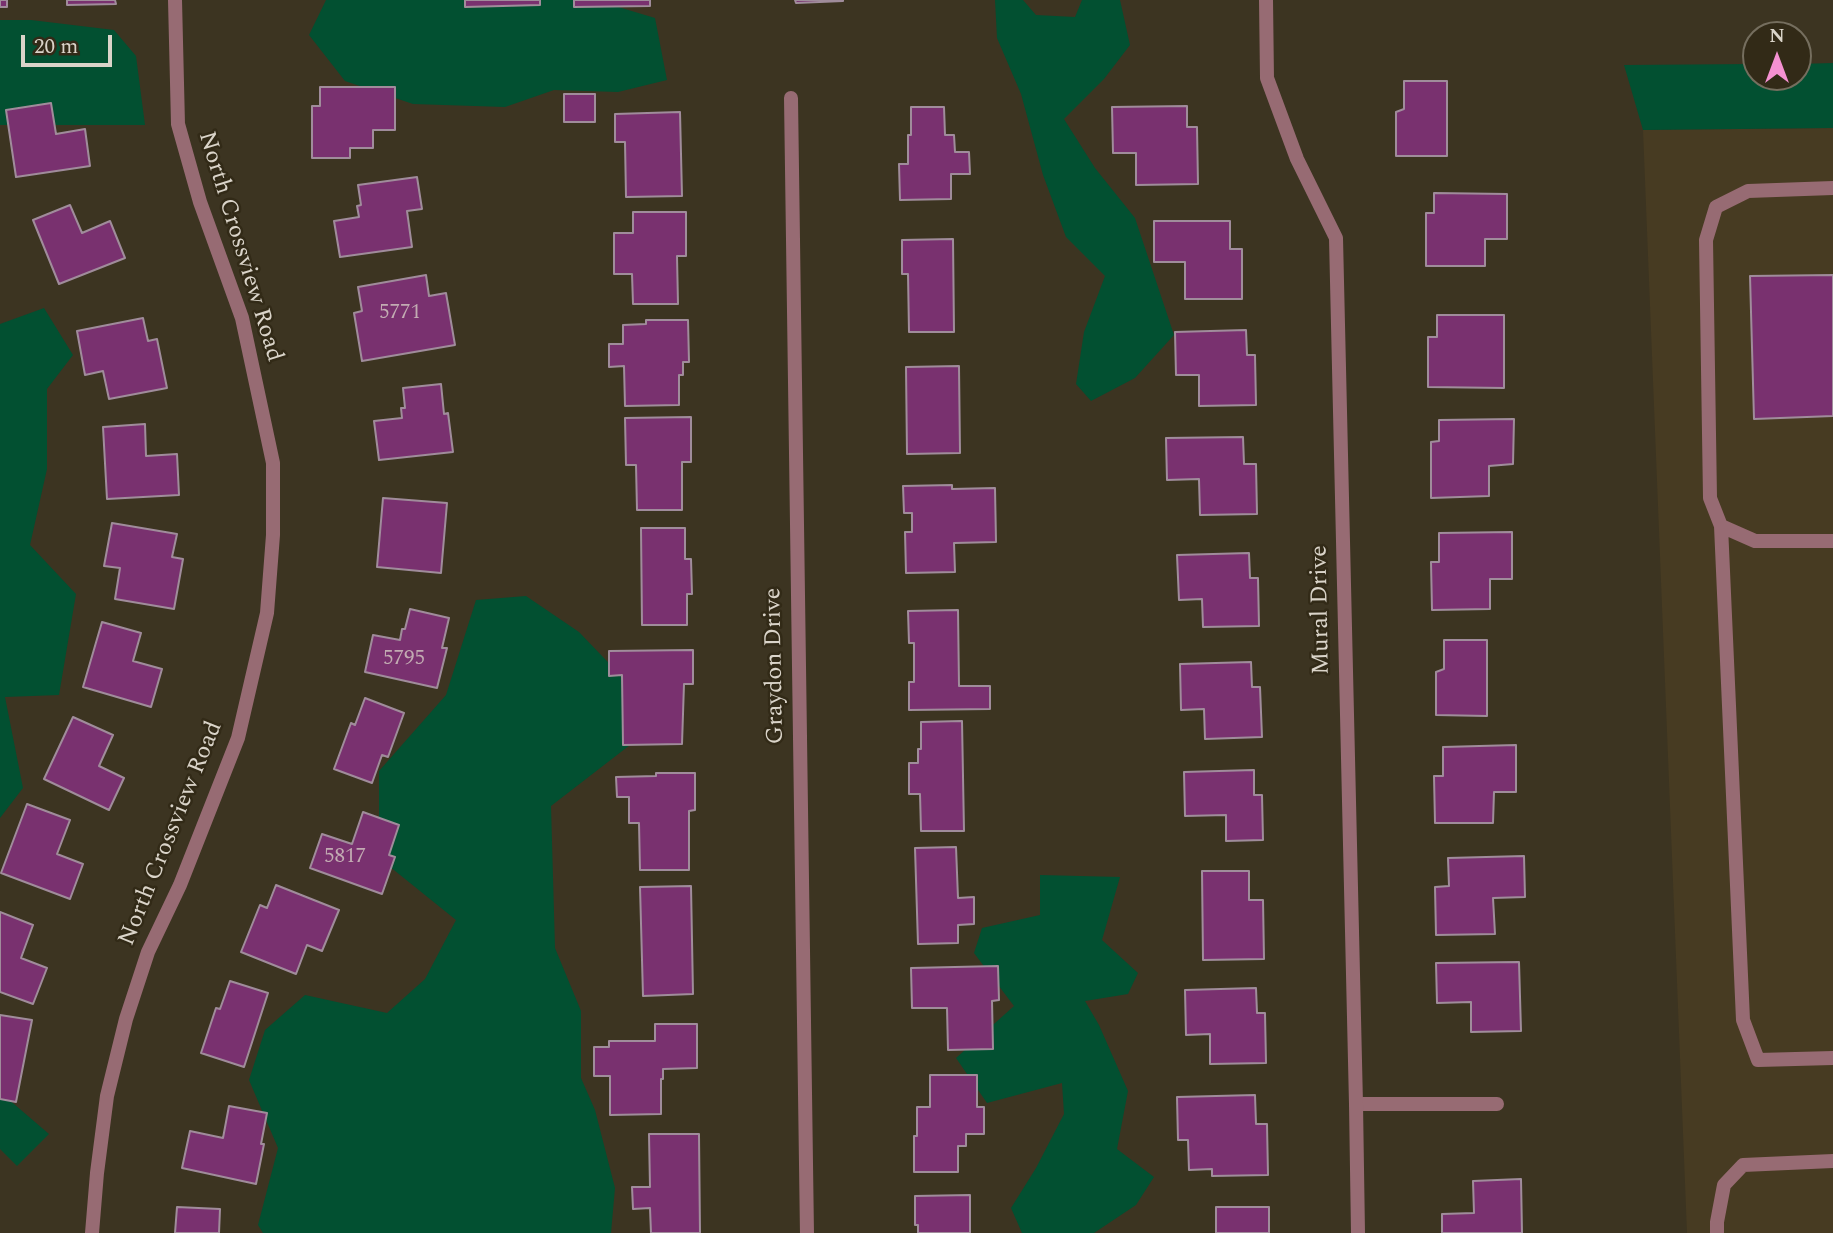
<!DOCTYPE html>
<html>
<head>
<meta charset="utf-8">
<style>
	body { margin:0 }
	#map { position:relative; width:1833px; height:1233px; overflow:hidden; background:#3c3421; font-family:Spectral,serif }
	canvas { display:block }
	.north { position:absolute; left:1742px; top:21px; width:70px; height:70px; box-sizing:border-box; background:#322a17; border:2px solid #756e5e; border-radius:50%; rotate:0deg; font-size:19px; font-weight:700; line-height:28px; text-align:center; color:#dad4c9 }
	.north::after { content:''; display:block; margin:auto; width:24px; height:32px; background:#f591d2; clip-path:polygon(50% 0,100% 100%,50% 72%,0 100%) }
	.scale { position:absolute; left:21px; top:35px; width:91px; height:32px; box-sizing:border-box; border:4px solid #dad4c9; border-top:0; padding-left:9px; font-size:21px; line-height:24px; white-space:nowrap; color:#dad4c9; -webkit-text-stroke:5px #322a17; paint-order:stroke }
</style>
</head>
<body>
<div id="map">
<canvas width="1833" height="1233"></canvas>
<div class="north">N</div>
<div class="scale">20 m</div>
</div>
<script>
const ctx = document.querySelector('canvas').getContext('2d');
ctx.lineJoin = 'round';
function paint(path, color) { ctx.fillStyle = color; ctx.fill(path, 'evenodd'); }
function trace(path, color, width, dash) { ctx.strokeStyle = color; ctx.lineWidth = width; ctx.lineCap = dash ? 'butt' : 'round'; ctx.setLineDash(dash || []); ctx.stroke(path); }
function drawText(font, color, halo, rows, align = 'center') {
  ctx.font = font + ' Spectral,serif'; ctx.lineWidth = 5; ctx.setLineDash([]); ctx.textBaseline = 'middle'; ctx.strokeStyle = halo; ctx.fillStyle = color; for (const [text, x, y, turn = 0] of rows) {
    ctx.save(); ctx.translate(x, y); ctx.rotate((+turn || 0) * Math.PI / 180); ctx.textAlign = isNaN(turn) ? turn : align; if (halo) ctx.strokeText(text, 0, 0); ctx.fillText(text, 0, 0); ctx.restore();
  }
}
paint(new Path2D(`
	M 1833,128 L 1833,1233 L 1687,1233 L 1643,130 Z`), '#473b22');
paint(new Path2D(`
	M 326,0 L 595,0 L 655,18 L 667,80 L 618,92 L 554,90 L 505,107 L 413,104 L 345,81 L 309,35 Z
	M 995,0 L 1023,0 L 1036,15 L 1075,17 L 1082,0 L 1120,0 L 1130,45 L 1104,79 L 1064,119 L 1095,168 L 1135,218 L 1174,335 L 1135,378 L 1091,401 L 1076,384 L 1084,332 L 1105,276 L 1066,237 L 1043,175 L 1021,94 L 997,38 Z
	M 0,20 L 31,20 L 114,30 L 136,56 L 145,125 L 0,125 Z
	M 1833,63 L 1833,128 L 1643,130 L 1624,65 L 1756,64 L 1756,77 L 1798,77 L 1798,64 Z
	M 44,308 L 73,355 L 47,389 L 47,469 L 30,545 L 76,594 L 59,695 L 5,697 L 23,788 L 0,818 L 0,324 Z
	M 526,596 L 579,632 L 626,681 L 630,745 L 551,806 L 555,948 L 581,1011 L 581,1078 L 595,1110 L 615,1188 L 611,1233 L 263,1233 L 258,1225 L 278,1148 L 249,1080 L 265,1030 L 305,995 L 387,1013 L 425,979 L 456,920 L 379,858 L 379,771 L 446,695 L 476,600 Z
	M 1040,875 L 1120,877 L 1102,940 L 1138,973 L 1128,994 L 1085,1001 L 1099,1025 L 1128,1091 L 1117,1149 L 1154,1177 L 1136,1205 L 1094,1233 L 1022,1233 L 1011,1208 L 1036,1168 L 1064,1114 L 1062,1083 L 987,1103 L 956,1058 L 1014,1006 L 974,953 L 982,928 L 1040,915 Z
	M 0,1092 L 49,1134 L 17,1166 L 0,1149 Z`), '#025031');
const building = new Path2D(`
	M 0,0 L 7,0 L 7,7 L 0,7 Z
	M 67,0 L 115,0 L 116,4 L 67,5 Z
	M 465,0 L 540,0 L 540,5 L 465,7 Z
	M 574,0 L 650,0 L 650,6 L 574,7 Z
	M 795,0 L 843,0 L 843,1 L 796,3 Z
	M 1404,81 L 1447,81 L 1447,156 L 1396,156 L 1396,112 L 1404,109 Z
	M 320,87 L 395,87 L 395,130 L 373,130 L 373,148 L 350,148 L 350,158 L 312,158 L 312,106 L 320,106 Z
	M 564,94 L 595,94 L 595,122 L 564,122 Z
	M 51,103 L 56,134 L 85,129 L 90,166 L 16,177 L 6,110 Z
	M 1187,106 L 1187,127 L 1197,127 L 1198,184 L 1136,185 L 1136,153 L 1113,153 L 1112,107 Z
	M 911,107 L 944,107 L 945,135 L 954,135 L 955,152 L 969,152 L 970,174 L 951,174 L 951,199 L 900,200 L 899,164 L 908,164 L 908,135 L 911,135 Z
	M 680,112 L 682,196 L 626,197 L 625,142 L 615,142 L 615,114 Z
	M 417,177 L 422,209 L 407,211 L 412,247 L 340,257 L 334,221 L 359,217 L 357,206 L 361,205 L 358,185 Z
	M 1434,193 L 1507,194 L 1507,239 L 1485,239 L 1485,266 L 1426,266 L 1426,213 L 1434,213 Z
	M 70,205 L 82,233 L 110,221 L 125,258 L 59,284 L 33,220 Z
	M 633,212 L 686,212 L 686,256 L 677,256 L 678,304 L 633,304 L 632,274 L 614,274 L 614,233 L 633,233 Z
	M 1154,221 L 1230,221 L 1230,249 L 1242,249 L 1242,299 L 1185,299 L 1185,262 L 1154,262 Z
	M 953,239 L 954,332 L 909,332 L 908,274 L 902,274 L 902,240 Z
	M 426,275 L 429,296 L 446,293 L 455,345 L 362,361 L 354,313 L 362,311 L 358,287 Z
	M 1833,275 L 1833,416 L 1754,419 L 1750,276 Z
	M 1437,315 L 1504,315 L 1504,388 L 1428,387 L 1428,337 L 1437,337 Z
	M 143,318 L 148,341 L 157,339 L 167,388 L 109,399 L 103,371 L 85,375 L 77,331 Z
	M 646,320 L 688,320 L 689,362 L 683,362 L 683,375 L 679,375 L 679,405 L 625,406 L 624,366 L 609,367 L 609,344 L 623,344 L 623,325 L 646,324 Z
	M 1246,330 L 1247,355 L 1255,355 L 1256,405 L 1199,406 L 1199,375 L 1176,375 L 1175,332 Z
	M 959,366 L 960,453 L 907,454 L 906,367 Z
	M 441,384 L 444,414 L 448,413 L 453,452 L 379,460 L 374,421 L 402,418 L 401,408 L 405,408 L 403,388 Z
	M 691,417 L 691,462 L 682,462 L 682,510 L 637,510 L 636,465 L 626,465 L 625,418 Z
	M 1514,419 L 1513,464 L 1489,466 L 1489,496 L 1431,498 L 1431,442 L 1439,441 L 1439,420 Z
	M 145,424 L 146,456 L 177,454 L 179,495 L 107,499 L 103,427 Z
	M 1243,437 L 1244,464 L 1256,464 L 1257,514 L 1200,515 L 1199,479 L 1167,480 L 1166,438 Z
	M 952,485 L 952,489 L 995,488 L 996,542 L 954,543 L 955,572 L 906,573 L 905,532 L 912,532 L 912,513 L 904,513 L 903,486 Z
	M 383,498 L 447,503 L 441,573 L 377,567 Z
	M 112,523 L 177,534 L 172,557 L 183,559 L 174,609 L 115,599 L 120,568 L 104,566 Z
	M 641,528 L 685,528 L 685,559 L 691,559 L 692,594 L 687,594 L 687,625 L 642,625 Z
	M 1512,532 L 1512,579 L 1490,579 L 1490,609 L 1432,610 L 1431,562 L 1439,562 L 1439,533 Z
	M 1249,553 L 1250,578 L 1258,578 L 1259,626 L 1203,627 L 1202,599 L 1179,600 L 1177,555 Z
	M 410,609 L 449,618 L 442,648 L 447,648 L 437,688 L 365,672 L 373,635 L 400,640 L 402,629 L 405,629 Z
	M 958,610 L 959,686 L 990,686 L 990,709 L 909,710 L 909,682 L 914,682 L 914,643 L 909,643 L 908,611 Z
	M 102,622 L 141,633 L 133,661 L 162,669 L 151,707 L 83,687 Z
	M 1444,640 L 1487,640 L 1487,716 L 1436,715 L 1436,672 L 1444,669 Z
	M 693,650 L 693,684 L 684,684 L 682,744 L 623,745 L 622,675 L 609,676 L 609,651 Z
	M 1251,662 L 1252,687 L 1260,687 L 1262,737 L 1205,739 L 1204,709 L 1181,710 L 1180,664 Z
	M 365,698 L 404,713 L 388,757 L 382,755 L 372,783 L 334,769 L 351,723 L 355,725 Z
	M 73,717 L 113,735 L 99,766 L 124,778 L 109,810 L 44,779 Z
	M 962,721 L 964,831 L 921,831 L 920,794 L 909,794 L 909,763 L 918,763 L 918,749 L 921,749 L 921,722 Z
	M 1516,745 L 1516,792 L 1494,792 L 1493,823 L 1435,823 L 1434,776 L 1443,776 L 1443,747 Z
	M 1254,770 L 1254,795 L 1262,795 L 1263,840 L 1226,841 L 1226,815 L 1185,816 L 1184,772 Z
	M 656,773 L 695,773 L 695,810 L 689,811 L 689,870 L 640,870 L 639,823 L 629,823 L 629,797 L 617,797 L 616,777 L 656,776 Z
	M 27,804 L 70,820 L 57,854 L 83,864 L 70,899 L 1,873 Z
	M 363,812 L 399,825 L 389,855 L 395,857 L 382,894 L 310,868 L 322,834 L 352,844 Z
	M 956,847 L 958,898 L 974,897 L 974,924 L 958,925 L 958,943 L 918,944 L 915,848 Z
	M 1524,856 L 1525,897 L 1493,898 L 1495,934 L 1436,935 L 1435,887 L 1449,886 L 1448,858 Z
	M 1202,871 L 1249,871 L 1249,900 L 1263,900 L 1264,959 L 1203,960 Z
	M 276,885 L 339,910 L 322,951 L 307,945 L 296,974 L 241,952 L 260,905 L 267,908 Z
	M 691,886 L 693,994 L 643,996 L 640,887 Z
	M 0,912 L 33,925 L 21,958 L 47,968 L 33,1004 L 0,992 Z
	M 1519,962 L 1521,1031 L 1471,1032 L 1471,1002 L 1437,1003 L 1436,963 Z
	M 998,966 L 999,1000 L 992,1001 L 993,1049 L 948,1050 L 947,1008 L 912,1008 L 911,968 Z
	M 230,981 L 268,993 L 244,1067 L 201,1053 L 216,1008 L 220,1009 Z
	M 1256,988 L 1257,1013 L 1265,1013 L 1266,1063 L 1210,1064 L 1210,1034 L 1186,1035 L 1185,990 Z
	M 0,1015 L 32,1020 L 16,1102 L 0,1099 Z
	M 655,1024 L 697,1024 L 697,1068 L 663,1069 L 663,1079 L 661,1079 L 661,1114 L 610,1115 L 610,1076 L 594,1076 L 594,1047 L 609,1047 L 609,1041 L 655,1041 Z
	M 930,1075 L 977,1075 L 977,1107 L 984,1107 L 984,1134 L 966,1134 L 966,1146 L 958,1146 L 958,1172 L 914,1172 L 914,1136 L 917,1136 L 917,1107 L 930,1107 Z
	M 1255,1095 L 1256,1124 L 1267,1124 L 1268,1175 L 1212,1176 L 1212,1169 L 1189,1170 L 1188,1140 L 1178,1140 L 1177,1097 Z
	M 229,1106 L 267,1113 L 261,1144 L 264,1144 L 256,1184 L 182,1168 L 190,1131 L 223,1138 Z
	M 649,1134 L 699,1134 L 700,1233 L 651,1233 L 650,1208 L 633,1209 L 632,1187 L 650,1187 Z
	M 1521,1179 L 1522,1233 L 1442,1233 L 1442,1214 L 1474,1213 L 1473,1181 Z
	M 970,1195 L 970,1233 L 918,1233 L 918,1225 L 915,1225 L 915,1196 Z
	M 177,1207 L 220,1209 L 219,1233 L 175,1233 Z
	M 1216,1207 L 1269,1207 L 1269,1233 L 1216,1233 Z`);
paint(building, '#79316f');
trace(building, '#a08c9b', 2);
trace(new Path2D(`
	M 1833,188 L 1748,191 L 1716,207 L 1706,240 L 1710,498 L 1721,526 L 1755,541 L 1833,541
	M 1721,526 L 1743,1020 L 1758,1060 L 1833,1058
	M 1356,1104 L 1497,1104
	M 1717,1233 L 1717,1222 L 1724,1185 L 1743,1165 L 1833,1161`), '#976b73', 14);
trace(new Path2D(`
	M 1266,0 L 1267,78 L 1297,159 L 1336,238 L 1356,1104 L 1358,1233
	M 791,98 L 807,1233
	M 92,1233 L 97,1173 L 107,1096 L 126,1019 L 148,952 L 180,885 L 238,738 L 267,613 L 273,535 L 273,463 L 242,318 L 200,202 L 178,124 L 175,0`), '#976b73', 14);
drawText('21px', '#c2abb2', null, [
	["5771",400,314],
	["5795",404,660],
	["5817",345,858]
]);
drawText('24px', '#dad4c9', '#322a17', [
	["North Crossview Road",239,247,73],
	["Mural Drive",1322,610,-91],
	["Graydon Drive",776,666,-91],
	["North Crossview Road",172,834,-68]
]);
</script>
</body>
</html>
